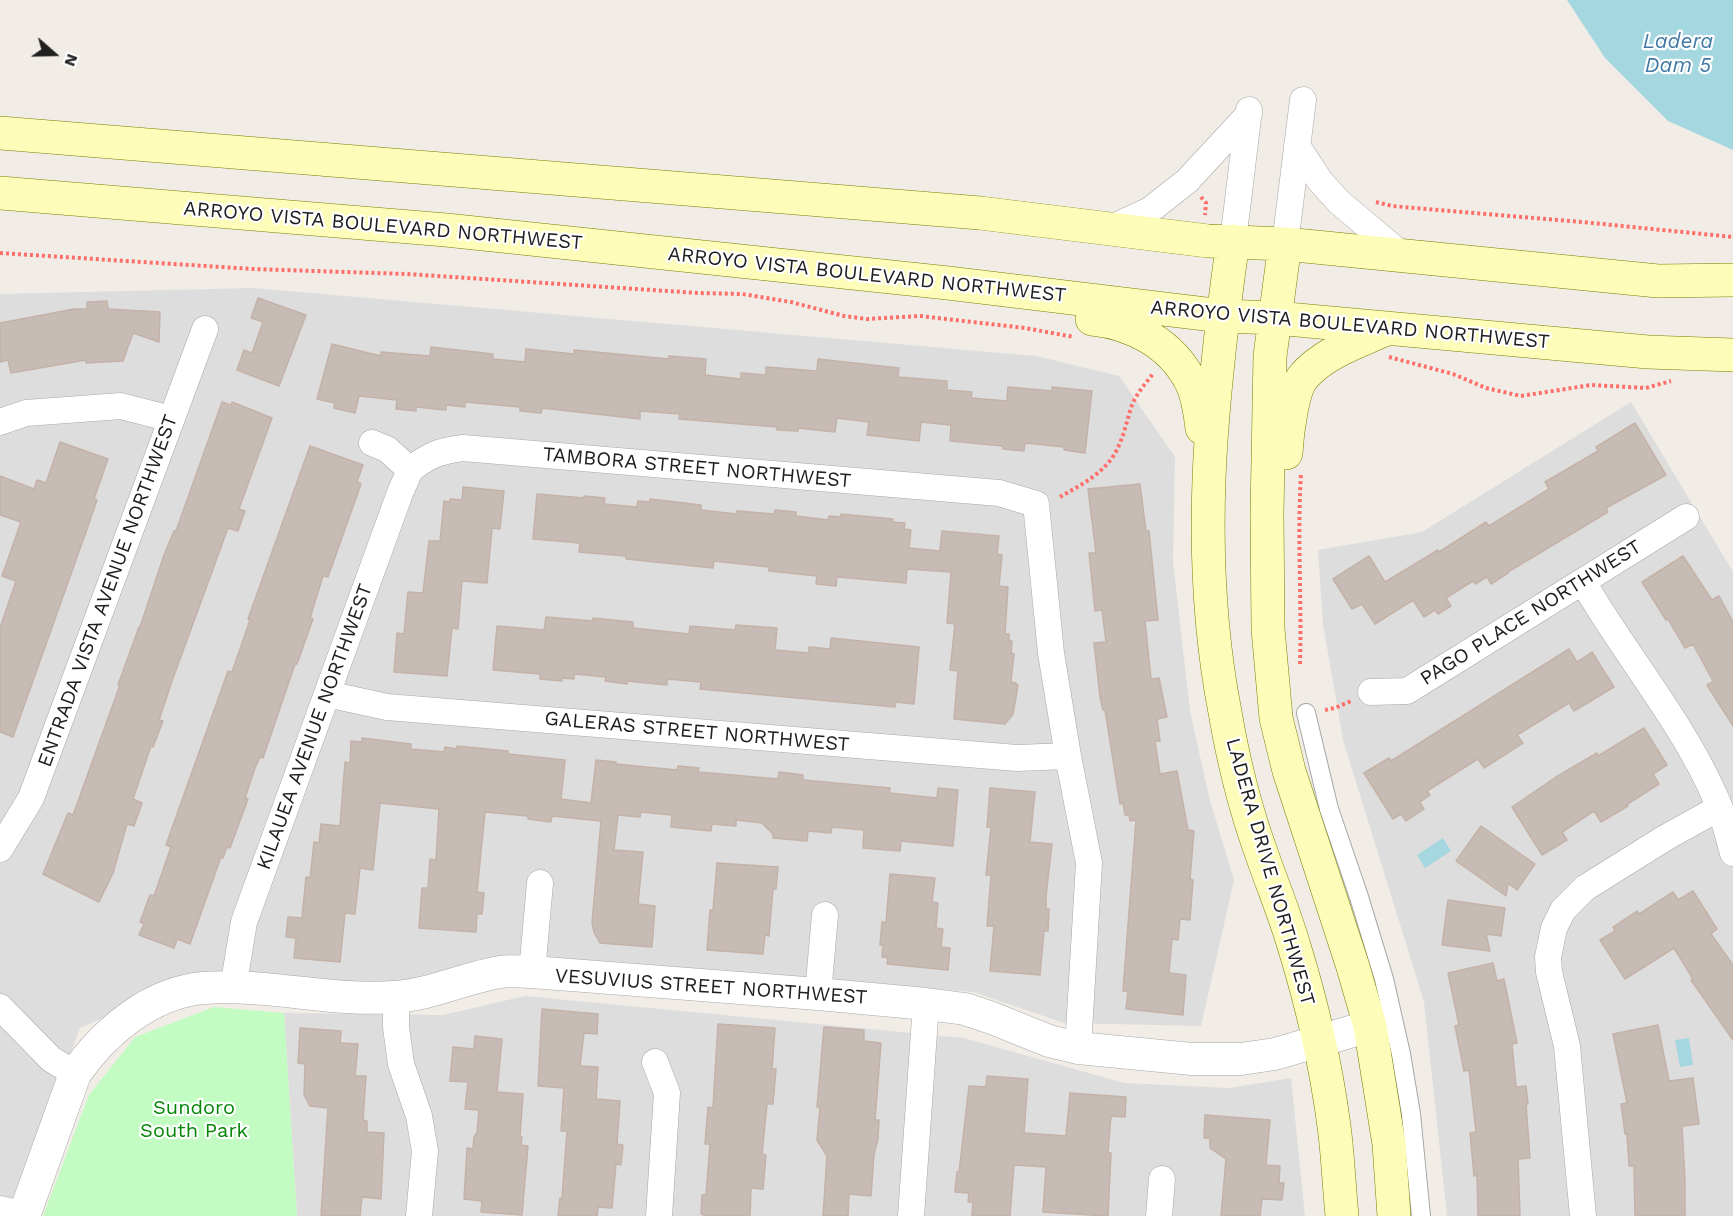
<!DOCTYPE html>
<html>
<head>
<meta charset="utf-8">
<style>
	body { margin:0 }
	#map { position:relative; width:1733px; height:1216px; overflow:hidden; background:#f1ede6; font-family:"Work Sans",sans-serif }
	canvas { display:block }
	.north { position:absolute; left:24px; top:24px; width:60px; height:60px; -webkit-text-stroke:4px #fff; paint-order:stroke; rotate:110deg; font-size:16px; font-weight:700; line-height:24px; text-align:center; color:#202020 }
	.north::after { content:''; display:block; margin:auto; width:21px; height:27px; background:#202020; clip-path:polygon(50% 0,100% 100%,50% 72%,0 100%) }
</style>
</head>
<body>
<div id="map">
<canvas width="1733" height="1216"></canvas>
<div class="north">N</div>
</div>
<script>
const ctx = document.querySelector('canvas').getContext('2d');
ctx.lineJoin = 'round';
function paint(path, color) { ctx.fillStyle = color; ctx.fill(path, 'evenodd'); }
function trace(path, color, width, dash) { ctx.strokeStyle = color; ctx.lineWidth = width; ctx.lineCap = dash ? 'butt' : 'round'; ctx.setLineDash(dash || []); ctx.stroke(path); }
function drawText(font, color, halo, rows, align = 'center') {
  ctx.font = font + ' "Work Sans",sans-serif'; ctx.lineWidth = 4.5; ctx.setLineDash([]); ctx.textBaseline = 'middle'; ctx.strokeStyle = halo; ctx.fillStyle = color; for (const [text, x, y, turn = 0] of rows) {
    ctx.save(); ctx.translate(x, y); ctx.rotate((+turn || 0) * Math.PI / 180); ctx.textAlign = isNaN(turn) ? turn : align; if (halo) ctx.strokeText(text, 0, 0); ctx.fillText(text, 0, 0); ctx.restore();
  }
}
paint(new Path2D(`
	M 253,288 L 1036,356 L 1119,376 L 1175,457 L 1173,562 L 1190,711 L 1209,797 L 1234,880 L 1201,1026 L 1064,1023 L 973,992 L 767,974 L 476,961 L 385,986 L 209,971 L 80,1028 L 8,1216 L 0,1216 L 0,294 Z
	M 1631,402 L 1733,572 L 1733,1216 L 1447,1216 L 1424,1002 L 1343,740 L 1323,624 L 1318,550 L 1422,532 Z
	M 525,996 L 964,1038 L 1124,1083 L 1229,1088 L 1291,1078 L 1305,1216 L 297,1216 L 284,1013 L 443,1015 Z`), '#dedddd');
paint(new Path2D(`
	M 214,1007 L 284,1013 L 297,1216 L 43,1216 L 89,1095 L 135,1037 Z`), '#c2fcc3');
paint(new Path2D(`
	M 1567,0 L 1733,0 L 1733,150 L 1668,121 L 1605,58 Z
	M 1443,838 L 1451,851 L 1425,868 L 1417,855 Z
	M 1689,1038 L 1693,1065 L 1680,1067 L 1675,1040 Z`), '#a5d7e1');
const building = new Path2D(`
	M 258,298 L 306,315 L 279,386 L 237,370 L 244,350 L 252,353 L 263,322 L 251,318 Z
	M 107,301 L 108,309 L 160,312 L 159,342 L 133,333 L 123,361 L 86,363 L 86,360 L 11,373 L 8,360 L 0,362 L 0,323 L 74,309 L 87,309 L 87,302 Z
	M 332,344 L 381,356 L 381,352 L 430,356 L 431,347 L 493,354 L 493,359 L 525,362 L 526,349 L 574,354 L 574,350 L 669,359 L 669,356 L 706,359 L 705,375 L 741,379 L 741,373 L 766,375 L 766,367 L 817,371 L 818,359 L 899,368 L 898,377 L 947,381 L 947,390 L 972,392 L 971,398 L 1007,401 L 1008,387 L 1052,391 L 1052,387 L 1092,391 L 1085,453 L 1064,450 L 1064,447 L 1025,443 L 1024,451 L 1003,449 L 1003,446 L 950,441 L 951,425 L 921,422 L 919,441 L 867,435 L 869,422 L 837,418 L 835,432 L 798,428 L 798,431 L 777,430 L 777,427 L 679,419 L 680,414 L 640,411 L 640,419 L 542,408 L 541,413 L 520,411 L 520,407 L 465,402 L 465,407 L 446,405 L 446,410 L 416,407 L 416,411 L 396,409 L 397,400 L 359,396 L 355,413 L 334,408 L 335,403 L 317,399 Z
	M 222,402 L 231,405 L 232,402 L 272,418 L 239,509 L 245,511 L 238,531 L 228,528 L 172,681 L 159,720 L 163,721 L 153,747 L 151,746 L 133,799 L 142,803 L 134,826 L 127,824 L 113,873 L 99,902 L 43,874 L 68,813 L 73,815 L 120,685 L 118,685 L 139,627 L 140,627 L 164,555 L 174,531 L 176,531 Z
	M 1635,423 L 1666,475 L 1606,508 L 1608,512 L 1508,572 L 1508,573 L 1491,584 L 1487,577 L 1475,584 L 1473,581 L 1446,598 L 1451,606 L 1438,614 L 1435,610 L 1424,617 L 1413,600 L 1375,624 L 1362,604 L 1352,609 L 1333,579 L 1369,556 L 1385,582 L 1438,550 L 1439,552 L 1486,522 L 1489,526 L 1549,489 L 1545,482 L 1598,451 L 1596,447 Z
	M 60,442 L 108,459 L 94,499 L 97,500 L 87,529 L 13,737 L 0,732 L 0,628 L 16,581 L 2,576 L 21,522 L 0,515 L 0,476 L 34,489 L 37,480 L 46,483 Z
	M 310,446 L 363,465 L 357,482 L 361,484 L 328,577 L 323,576 L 310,618 L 313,619 L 297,664 L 295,664 L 263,758 L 260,757 L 255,768 L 245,798 L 248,799 L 230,848 L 227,847 L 223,858 L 221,857 L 190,944 L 177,939 L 174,948 L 139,935 L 144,924 L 140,922 L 150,895 L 154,896 L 171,847 L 166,845 L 228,671 L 232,672 L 250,620 L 248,619 Z
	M 1140,484 L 1146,531 L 1149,531 L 1158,620 L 1145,621 L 1151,679 L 1159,678 L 1167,717 L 1157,719 L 1160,741 L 1155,741 L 1160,774 L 1177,771 L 1188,830 L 1194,831 L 1190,879 L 1193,880 L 1190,920 L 1180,919 L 1178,940 L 1172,939 L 1169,973 L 1186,975 L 1183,1015 L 1126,1009 L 1128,991 L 1123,991 L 1136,820 L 1130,821 L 1129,815 L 1125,815 L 1123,803 L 1120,804 L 1105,710 L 1103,710 L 1100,697 L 1094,643 L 1106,642 L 1102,610 L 1095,611 L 1089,553 L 1096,553 L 1088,489 Z
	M 463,487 L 504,491 L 500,529 L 492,528 L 487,583 L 462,581 L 458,629 L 452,628 L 447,676 L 394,672 L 397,633 L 404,634 L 408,592 L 423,593 L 429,541 L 440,541 L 444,501 L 450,502 L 450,499 L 462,500 Z
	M 537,494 L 584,498 L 584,496 L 605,498 L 604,504 L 637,507 L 638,501 L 650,502 L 650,499 L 701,505 L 701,510 L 736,514 L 737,511 L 774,514 L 775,510 L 796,512 L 796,516 L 828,520 L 829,516 L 841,517 L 841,514 L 893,519 L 892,522 L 905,523 L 904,529 L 911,530 L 909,548 L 940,551 L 942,531 L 999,536 L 997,554 L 1002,555 L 999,586 L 1008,587 L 1005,634 L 1009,634 L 1009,641 L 1012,641 L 1011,653 L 1014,654 L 1011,682 L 1016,683 L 1016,685 L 1018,685 L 1013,714 L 1005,724 L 954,719 L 958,671 L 950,670 L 955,624 L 947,623 L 951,572 L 907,569 L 906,583 L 837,577 L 836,586 L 816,584 L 817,576 L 769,571 L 769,567 L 714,561 L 713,568 L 626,559 L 626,556 L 579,552 L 580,543 L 533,539 Z
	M 1683,556 L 1712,600 L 1719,596 L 1733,622 L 1733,726 L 1707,685 L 1713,681 L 1693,644 L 1685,648 L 1668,619 L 1666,620 L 1642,582 Z
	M 546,617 L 593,621 L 593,618 L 633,622 L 633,628 L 689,634 L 690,626 L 735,630 L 736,625 L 777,628 L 775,650 L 809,653 L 809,647 L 830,649 L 831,638 L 919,647 L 914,704 L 896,702 L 895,707 L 700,689 L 701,682 L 667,679 L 667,685 L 627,681 L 627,684 L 605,681 L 606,677 L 574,674 L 574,679 L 562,678 L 562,681 L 540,679 L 540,674 L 493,670 L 497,626 L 544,630 Z
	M 1569,649 L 1577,662 L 1592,652 L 1614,687 L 1574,711 L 1569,703 L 1517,735 L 1523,743 L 1484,768 L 1478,759 L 1427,791 L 1430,795 L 1420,802 L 1424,809 L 1406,821 L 1401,814 L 1393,819 L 1364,773 L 1389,758 L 1391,761 Z
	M 1644,728 L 1667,765 L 1653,774 L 1659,784 L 1626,805 L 1628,806 L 1601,822 L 1594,811 L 1562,832 L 1567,840 L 1542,855 L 1512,807 L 1556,777 L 1597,753 L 1598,756 Z
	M 362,738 L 411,744 L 411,749 L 444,752 L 445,747 L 457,749 L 457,746 L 508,751 L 508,754 L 565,760 L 561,799 L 591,803 L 596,760 L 616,762 L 616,764 L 677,770 L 678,766 L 699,768 L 698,772 L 778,779 L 779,772 L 803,775 L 803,780 L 890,788 L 889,793 L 937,798 L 938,788 L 958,790 L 953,846 L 901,841 L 900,851 L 863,848 L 864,830 L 832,827 L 831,833 L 808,831 L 807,841 L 773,838 L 773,834 L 762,823 L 736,820 L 736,826 L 712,824 L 711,831 L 671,827 L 672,815 L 641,812 L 640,817 L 618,815 L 614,850 L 643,852 L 638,904 L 655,906 L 652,947 L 600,943 L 594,932 L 592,923 L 601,821 L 552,816 L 551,822 L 528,819 L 528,816 L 485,812 L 477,892 L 484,893 L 482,914 L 477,914 L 476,932 L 419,928 L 422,888 L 428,888 L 430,859 L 436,860 L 439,809 L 380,803 L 373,870 L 360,868 L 355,914 L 345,913 L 340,962 L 294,958 L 296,938 L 286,937 L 288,917 L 302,918 L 306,877 L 310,878 L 314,842 L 319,843 L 321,824 L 340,826 L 345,762 L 350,763 L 351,741 L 362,742 Z
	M 990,788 L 1035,792 L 1030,842 L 1052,844 L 1046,896 L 1046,909 L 1049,909 L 1048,931 L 1044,931 L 1040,975 L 990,971 L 994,926 L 987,926 L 991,875 L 986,875 L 991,827 L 987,827 Z
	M 1481,826 L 1535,864 L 1517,890 L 1508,883 L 1506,896 L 1456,861 Z
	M 717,863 L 778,867 L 776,889 L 773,889 L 769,936 L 765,935 L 763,954 L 707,950 L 710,910 L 713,910 Z
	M 890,874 L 935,878 L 932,902 L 938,903 L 936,928 L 943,929 L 941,947 L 950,948 L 948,970 L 887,964 L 888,958 L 882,957 L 883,945 L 880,945 L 882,922 L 886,923 Z
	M 1693,891 L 1717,929 L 1711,934 L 1733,965 L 1733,1040 L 1691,980 L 1693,979 L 1674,948 L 1625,979 L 1600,940 L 1615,931 L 1613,927 L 1637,911 L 1639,914 L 1673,892 L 1678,900 Z
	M 1448,900 L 1505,908 L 1501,936 L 1486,934 L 1490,951 L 1442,945 Z
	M 1493,963 L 1497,981 L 1504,979 L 1517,1043 L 1512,1044 L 1516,1087 L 1526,1086 L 1528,1104 L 1526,1104 L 1530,1158 L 1518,1159 L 1520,1216 L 1478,1216 L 1477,1175 L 1474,1176 L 1470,1133 L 1476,1132 L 1469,1070 L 1464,1071 L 1455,1026 L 1459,1025 L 1448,973 Z
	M 542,1009 L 598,1014 L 597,1034 L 584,1033 L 580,1066 L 598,1067 L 596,1099 L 620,1101 L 617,1144 L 623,1145 L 621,1165 L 616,1164 L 612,1208 L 598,1207 L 597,1216 L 558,1216 L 560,1198 L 562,1199 L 567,1131 L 561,1131 L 564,1088 L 538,1086 Z
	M 718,1024 L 775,1028 L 772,1069 L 776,1069 L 773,1104 L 767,1104 L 762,1154 L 766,1155 L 763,1189 L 751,1188 L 750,1216 L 706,1216 L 701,1214 L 702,1195 L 706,1195 L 710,1144 L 705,1144 L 708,1107 L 713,1108 Z
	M 1658,1025 L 1669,1081 L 1693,1078 L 1699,1124 L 1682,1126 L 1685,1180 L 1685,1216 L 1635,1216 L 1634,1166 L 1629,1166 L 1627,1134 L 1625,1134 L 1621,1104 L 1627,1103 L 1613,1034 Z
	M 824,1027 L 864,1030 L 864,1041 L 881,1043 L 875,1120 L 879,1120 L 878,1139 L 874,1154 L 871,1196 L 849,1194 L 848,1216 L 823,1216 L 827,1156 L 817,1140 L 820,1107 L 817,1107 Z
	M 300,1028 L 341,1031 L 340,1043 L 358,1044 L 355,1076 L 366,1076 L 363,1120 L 367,1121 L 367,1132 L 384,1133 L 381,1199 L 362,1197 L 360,1216 L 321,1216 L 328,1108 L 310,1106 L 304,1095 L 305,1064 L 298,1063 Z
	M 475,1036 L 502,1039 L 497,1092 L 523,1094 L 520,1137 L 522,1137 L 521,1145 L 528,1146 L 522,1215 L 481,1212 L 482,1201 L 464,1199 L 467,1148 L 473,1149 L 474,1137 L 477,1133 L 479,1110 L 465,1109 L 468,1082 L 450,1081 L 453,1047 L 474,1049 Z
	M 987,1076 L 1028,1079 L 1024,1133 L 1066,1136 L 1070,1093 L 1126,1097 L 1125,1117 L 1111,1116 L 1108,1153 L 1111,1153 L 1108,1216 L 1043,1212 L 1046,1167 L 1014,1165 L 1010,1216 L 972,1216 L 973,1202 L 968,1202 L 969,1193 L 955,1192 L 957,1172 L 959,1172 L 969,1086 L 986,1087 Z
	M 1205,1115 L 1270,1120 L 1266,1165 L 1280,1166 L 1279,1183 L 1284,1183 L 1282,1200 L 1262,1199 L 1260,1216 L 1221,1216 L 1226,1159 L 1210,1148 L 1210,1138 L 1204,1138 Z`);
paint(building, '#c6bcb5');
trace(building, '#c4b2a8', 1.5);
const pedestrian = new Path2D(`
	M 1306,713 L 1329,809 L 1359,897 L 1384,979 L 1401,1054 L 1411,1114 L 1421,1216`);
const minor = new Path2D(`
	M 1297,146 L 1320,181 L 1339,202 L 1403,256
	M 1109,229 L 1150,210 L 1187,181 L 1249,114
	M 1233,241 L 1249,110
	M 1285,244 L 1303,100
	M 0,422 L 26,413 L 121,406 L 171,419
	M 372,443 L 387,449 L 410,470 C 429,455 439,451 463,448 L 999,493 L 1036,504 L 1051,653 L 1068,756 L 1089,863 L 1078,1048
	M 1583,582 C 1626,656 1683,722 1717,801 C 1724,817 1728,836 1733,853
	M 1371,692 L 1407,691 L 1686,517
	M 327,694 L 387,707 L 1017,758 L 1068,756
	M 0,849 L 31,798 L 205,329
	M 532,972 L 540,883
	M 233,988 L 244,922 L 400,493 L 410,470
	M 818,994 L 825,915
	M 396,997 L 396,1027 L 401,1064 L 419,1116 L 425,1151 L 419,1216
	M 0,1007 L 51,1059 L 75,1074
	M 655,1062 L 667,1093 L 659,1216
	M 0,1209 L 25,1215
	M 911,1216 L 926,1004
	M 1159,1216 L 1162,1179
	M 1583,1216 L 1567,1046 L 1549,972 L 1548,957 L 1554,928 L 1563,910 L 1585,888 L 1665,838 L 1719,808`);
const tertiary = new Path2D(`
	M 24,1216 L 75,1074 C 104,1032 150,993 203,988 C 267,983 330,1002 394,997 C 431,995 464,978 500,972 C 510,970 521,972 532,972 L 818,994 L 926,1004 L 965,1009 L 992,1018 L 1049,1041 L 1078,1048 L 1192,1059 L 1241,1059 L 1275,1054 L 1370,1026`);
const secondary = new Path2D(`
	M 0,133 L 980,213 L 1208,241 L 1285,244 L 1658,281 L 1733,280
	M 0,193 L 446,230 L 948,283 L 1222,316 L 1276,318 L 1648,352 L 1733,355
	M 1233,241 C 1211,399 1194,553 1225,712 C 1233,759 1245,808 1261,852 C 1272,884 1285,915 1294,946 C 1312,1004 1326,1066 1334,1126 C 1338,1156 1339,1186 1342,1216
	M 1285,244 L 1270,356 L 1267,513 L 1268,629 L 1276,718 L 1289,771 L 1353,967 L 1370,1026 L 1389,1144 L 1394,1216
	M 1092,319 C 1133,323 1172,344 1191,382 C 1198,395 1200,413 1202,428
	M 1286,453 C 1287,435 1292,389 1304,376 C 1324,353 1357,342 1384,330`);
trace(pedestrian, '#a7a7a7', 20);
trace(minor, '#a7a7a7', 27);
trace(tertiary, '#a7a7a7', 33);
trace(secondary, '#797f00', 34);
trace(new Path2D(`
	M 1201,197 L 1206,203 L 1205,215
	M 1376,202 L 1392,206 L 1582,222 L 1733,237
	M 0,253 L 253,269 L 407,274 L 698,293 L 742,294 L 791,302 L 844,316 L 867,319 L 920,316 L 1025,328 L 1074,337
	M 1389,357 L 1453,374 L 1486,388 L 1521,396 L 1591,385 L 1646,388 L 1671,381
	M 1060,497 C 1079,486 1099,476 1112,458 C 1123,442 1126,423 1132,405 C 1137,393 1145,384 1153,374
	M 1300,664 C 1302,601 1297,538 1301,474
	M 1325,710 L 1335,708 L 1351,701`), '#ff6f6a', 4, [3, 3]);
trace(pedestrian, '#fff', 18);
trace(minor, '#fff', 26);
trace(tertiary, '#fff', 32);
trace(secondary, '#fdfcb9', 33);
drawText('20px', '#202020', '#fff', [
	["ARROYO VISTA BOULEVARD NORTHWEST",383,226,5],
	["ARROYO VISTA BOULEVARD NORTHWEST",867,275,6],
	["ARROYO VISTA BOULEVARD NORTHWEST",1350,325,5],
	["TAMBORA STREET NORTHWEST",697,468,5],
	["ENTRADA VISTA AVENUE NORTHWEST",108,591,-70],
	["PAGO PLACE NORTHWEST",1531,613,-32],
	["KILAUEA AVENUE NORTHWEST",315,727,-70],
	["GALERAS STREET NORTHWEST",697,732,5],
	["LADERA DRIVE NORTHWEST",1270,872,74],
	["VESUVIUS STREET NORTHWEST",711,987,4]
]);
drawText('20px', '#068708', '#fff', [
	["Sundoro",194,1108],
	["South Park",194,1131]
]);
drawText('italic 21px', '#4179a6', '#fff', [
	["Ladera",1678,42],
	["Dam 5",1678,66]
]);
</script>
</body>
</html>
